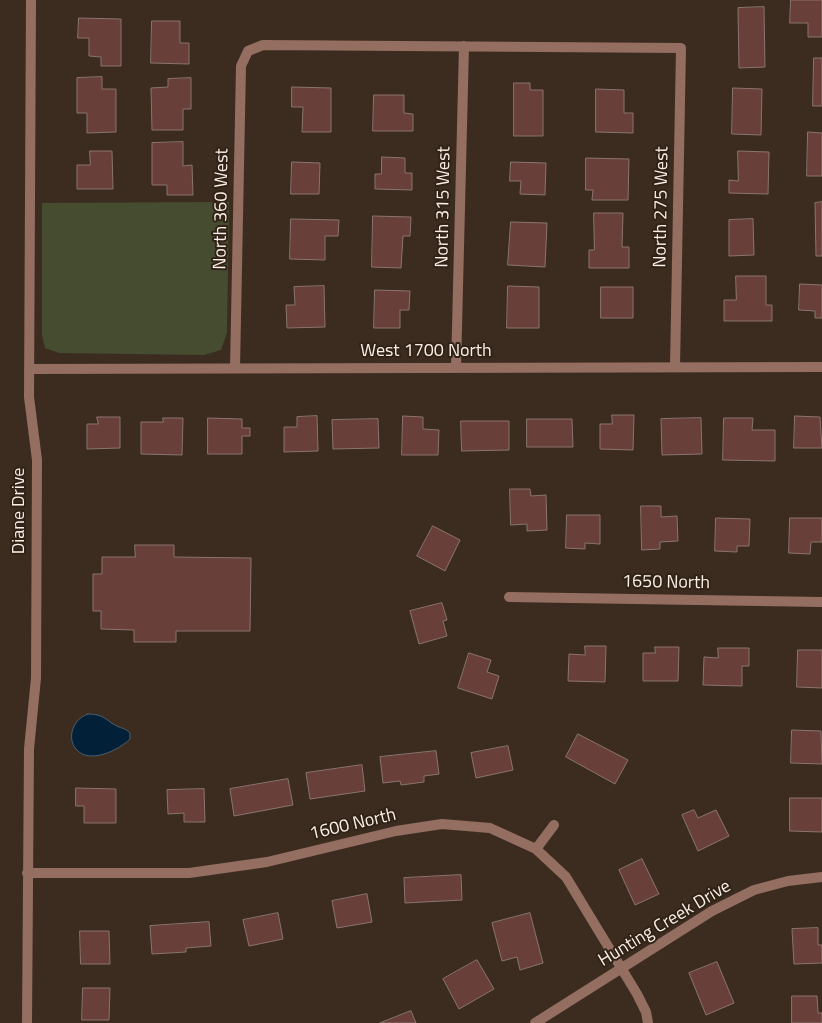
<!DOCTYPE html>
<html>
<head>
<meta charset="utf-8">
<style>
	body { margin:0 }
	canvas { display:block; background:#3b2c1f }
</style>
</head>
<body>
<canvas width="822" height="1023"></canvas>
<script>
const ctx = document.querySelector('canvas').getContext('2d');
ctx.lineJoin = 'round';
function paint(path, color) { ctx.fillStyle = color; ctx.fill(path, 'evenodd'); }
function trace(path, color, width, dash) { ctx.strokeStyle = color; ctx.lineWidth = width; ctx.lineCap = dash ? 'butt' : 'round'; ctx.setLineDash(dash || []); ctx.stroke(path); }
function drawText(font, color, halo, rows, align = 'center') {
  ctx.font = font + ' "Titillium Web",sans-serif'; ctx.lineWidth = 4; ctx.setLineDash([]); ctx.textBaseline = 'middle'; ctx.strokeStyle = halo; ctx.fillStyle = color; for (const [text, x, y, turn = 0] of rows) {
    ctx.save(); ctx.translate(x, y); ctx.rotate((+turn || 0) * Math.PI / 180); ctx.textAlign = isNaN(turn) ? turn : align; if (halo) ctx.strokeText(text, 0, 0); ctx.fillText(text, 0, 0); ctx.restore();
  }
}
paint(new Path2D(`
	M 229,202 L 227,333 L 221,350 L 204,355 L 59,353 L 45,348 L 42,335 L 42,203 Z`), '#464c30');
const water = new Path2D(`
	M 88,714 C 106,714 105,721 119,727 C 124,729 126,729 130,733 L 130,739 C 119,750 89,765 76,749 C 66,737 74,718 88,714 Z`);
paint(water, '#022138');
trace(water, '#4c5f6c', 1);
const building = new Path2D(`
	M 791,0 L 822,0 L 822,37 L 808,37 L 808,23 L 790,23 Z
	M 764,7 L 765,67 L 739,68 L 738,8 Z
	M 79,18 L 121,19 L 121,66 L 101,66 L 101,57 L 89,56 L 89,38 L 78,38 Z
	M 152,21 L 180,21 L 180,43 L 189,43 L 189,64 L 151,63 Z
	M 814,58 L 822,58 L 822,106 L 813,106 Z
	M 102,77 L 102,89 L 116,89 L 116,132 L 87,133 L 87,113 L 77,113 L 77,78 Z
	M 191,78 L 191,109 L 183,109 L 183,130 L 152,130 L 151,88 L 168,87 L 168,79 Z
	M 514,83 L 530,83 L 530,90 L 543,90 L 543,136 L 514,136 Z
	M 292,87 L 331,88 L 331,132 L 302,132 L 303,107 L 292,107 Z
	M 733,88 L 762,89 L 761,135 L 732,134 Z
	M 596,89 L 624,90 L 624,113 L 633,113 L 633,133 L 596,132 Z
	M 374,95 L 404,95 L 404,113 L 413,114 L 413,131 L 373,131 Z
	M 808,132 L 822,133 L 822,176 L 807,176 Z
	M 183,142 L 183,166 L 192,165 L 193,195 L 167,195 L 167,185 L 152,185 L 152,143 Z
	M 90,151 L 112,151 L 113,189 L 77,189 L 77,165 L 90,165 Z
	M 738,151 L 769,152 L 768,194 L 729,193 L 729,180 L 738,181 Z
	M 382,157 L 405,158 L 405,173 L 412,173 L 412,190 L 375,189 L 375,174 L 381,174 Z
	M 586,158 L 629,159 L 628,200 L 592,200 L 593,190 L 586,190 Z
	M 292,162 L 320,163 L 319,194 L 291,194 Z
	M 511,162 L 546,163 L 545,195 L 520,194 L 521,181 L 510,181 Z
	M 822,202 L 822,256 L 816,256 L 815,203 Z
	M 594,213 L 623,213 L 622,247 L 629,247 L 629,268 L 589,268 L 589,250 L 594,250 Z
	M 373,216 L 411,217 L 410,236 L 403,236 L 401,268 L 372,267 Z
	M 291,219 L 339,220 L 338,236 L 325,236 L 325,260 L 290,259 Z
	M 753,219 L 754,255 L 729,256 L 729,220 Z
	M 511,222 L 547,223 L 545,267 L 508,265 Z
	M 736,276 L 766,276 L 766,305 L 772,305 L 772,321 L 724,321 L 724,300 L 736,300 Z
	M 800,284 L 822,285 L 822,318 L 815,318 L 815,311 L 799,310 Z
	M 324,286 L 325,327 L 287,328 L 286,305 L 295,305 L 294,287 Z
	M 508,286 L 539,287 L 539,328 L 507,328 Z
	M 601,287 L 633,287 L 633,318 L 601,318 Z
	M 375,290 L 410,291 L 409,310 L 400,310 L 400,328 L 374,328 Z
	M 612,415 L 634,415 L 633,450 L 600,449 L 600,424 L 612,424 Z
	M 317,416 L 318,451 L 284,452 L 284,427 L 297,427 L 297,417 Z
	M 403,416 L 423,417 L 423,429 L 439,430 L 438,455 L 402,455 Z
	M 795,416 L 820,417 L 822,448 L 794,448 Z
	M 97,417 L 120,417 L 120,448 L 87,449 L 87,424 L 98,424 Z
	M 163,418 L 183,418 L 182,455 L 141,454 L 141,422 L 163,422 Z
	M 208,418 L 242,419 L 242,428 L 250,428 L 250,436 L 242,436 L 242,454 L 208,454 Z
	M 701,418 L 702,454 L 662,455 L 661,419 Z
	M 724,418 L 753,418 L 752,430 L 775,430 L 775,461 L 723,460 Z
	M 378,419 L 379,448 L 333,449 L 332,420 Z
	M 527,419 L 572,419 L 573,447 L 527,447 Z
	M 461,421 L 509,421 L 509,450 L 462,451 Z
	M 510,489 L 530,489 L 531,496 L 546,495 L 547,530 L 527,531 L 527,524 L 511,525 Z
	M 641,506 L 661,506 L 661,517 L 677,516 L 678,541 L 660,542 L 660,549 L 642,550 Z
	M 567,515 L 600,515 L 600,544 L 585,543 L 585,549 L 566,548 Z
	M 716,518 L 750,519 L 749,546 L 737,546 L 737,552 L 715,551 Z
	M 790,518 L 822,518 L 822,542 L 811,542 L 810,554 L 789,553 Z
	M 433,526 L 460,540 L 445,571 L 417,556 Z
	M 135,545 L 174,545 L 174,557 L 251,558 L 250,631 L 176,631 L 176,642 L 134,642 L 134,630 L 101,629 L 101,611 L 93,611 L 93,574 L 102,574 L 102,557 L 135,557 Z
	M 442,603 L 447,620 L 443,621 L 447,636 L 419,644 L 410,611 Z
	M 585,646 L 606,646 L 605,682 L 568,681 L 569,654 L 585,655 Z
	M 655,647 L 679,647 L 678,681 L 643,681 L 643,653 L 655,653 Z
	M 718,648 L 749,648 L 749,666 L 742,666 L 742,686 L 703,685 L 704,657 L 718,658 Z
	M 798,650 L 822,650 L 822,688 L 797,687 Z
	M 469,653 L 491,660 L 487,672 L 499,676 L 492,699 L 458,688 Z
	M 792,730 L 821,731 L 822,764 L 791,763 Z
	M 578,734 L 628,760 L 615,784 L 566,757 Z
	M 508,746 L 513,770 L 476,778 L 471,753 Z
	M 436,751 L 439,774 L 424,776 L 424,782 L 401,785 L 400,781 L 383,783 L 380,757 Z
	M 362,765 L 365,791 L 310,799 L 306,773 Z
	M 288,779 L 293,805 L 234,816 L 230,789 Z
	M 76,788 L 116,789 L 116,823 L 84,823 L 84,806 L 76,806 Z
	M 204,789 L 205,822 L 184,822 L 184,813 L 168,814 L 167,790 Z
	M 790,798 L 822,798 L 822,832 L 790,831 Z
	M 694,810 L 698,818 L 716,810 L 729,836 L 698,851 L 682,815 Z
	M 642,859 L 659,894 L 635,905 L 619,870 Z
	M 461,875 L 462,900 L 405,903 L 404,878 Z
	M 367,894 L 372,922 L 337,928 L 332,901 Z
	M 278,913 L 283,939 L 249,946 L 243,920 Z
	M 530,913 L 543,963 L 520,970 L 517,957 L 502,961 L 492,923 Z
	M 209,922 L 211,946 L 186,948 L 186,952 L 152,954 L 150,926 Z
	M 818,928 L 818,945 L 822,945 L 822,963 L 794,964 L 792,929 Z
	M 80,931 L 109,931 L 110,964 L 81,964 Z
	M 477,960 L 494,989 L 459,1009 L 443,979 Z
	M 717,962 L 734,1003 L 706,1015 L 689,973 Z
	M 83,988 L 110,988 L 109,1020 L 82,1020 Z
	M 792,996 L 817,996 L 818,1013 L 822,1013 L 822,1023 L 792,1023 Z
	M 411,1011 L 416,1023 L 380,1023 Z`);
paint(building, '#684039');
trace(building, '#8b736f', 1);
trace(new Path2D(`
	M 235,368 L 241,66 L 248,51 L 263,45 L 681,48 L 675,367
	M 456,368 L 464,46
	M 29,369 L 822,367
	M 509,597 L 822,602
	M 536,849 L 554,825
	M 27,873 L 189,873 L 267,862 L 396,831 L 442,824 L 490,828 L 536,849 L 566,877 L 637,994 L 646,1012 L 648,1023
	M 27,1023 L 29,749 L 36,678 L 37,460 L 29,397 L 31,0
	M 535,1023 L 712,911 L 754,890 L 788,881 L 822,877`), '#946e61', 10);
drawText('18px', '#f9efe7', '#312216', [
	["North 315 West",444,207,-89],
	["North 275 West",662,207,-89],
	["North 360 West",222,209,-89],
	["West 1700 North",426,352],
	["Diane Drive",20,511,-90],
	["1650 North",666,583,1],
	["1600 North",353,825,-13],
	["Hunting Creek Drive",665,924,-31]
]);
</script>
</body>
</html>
